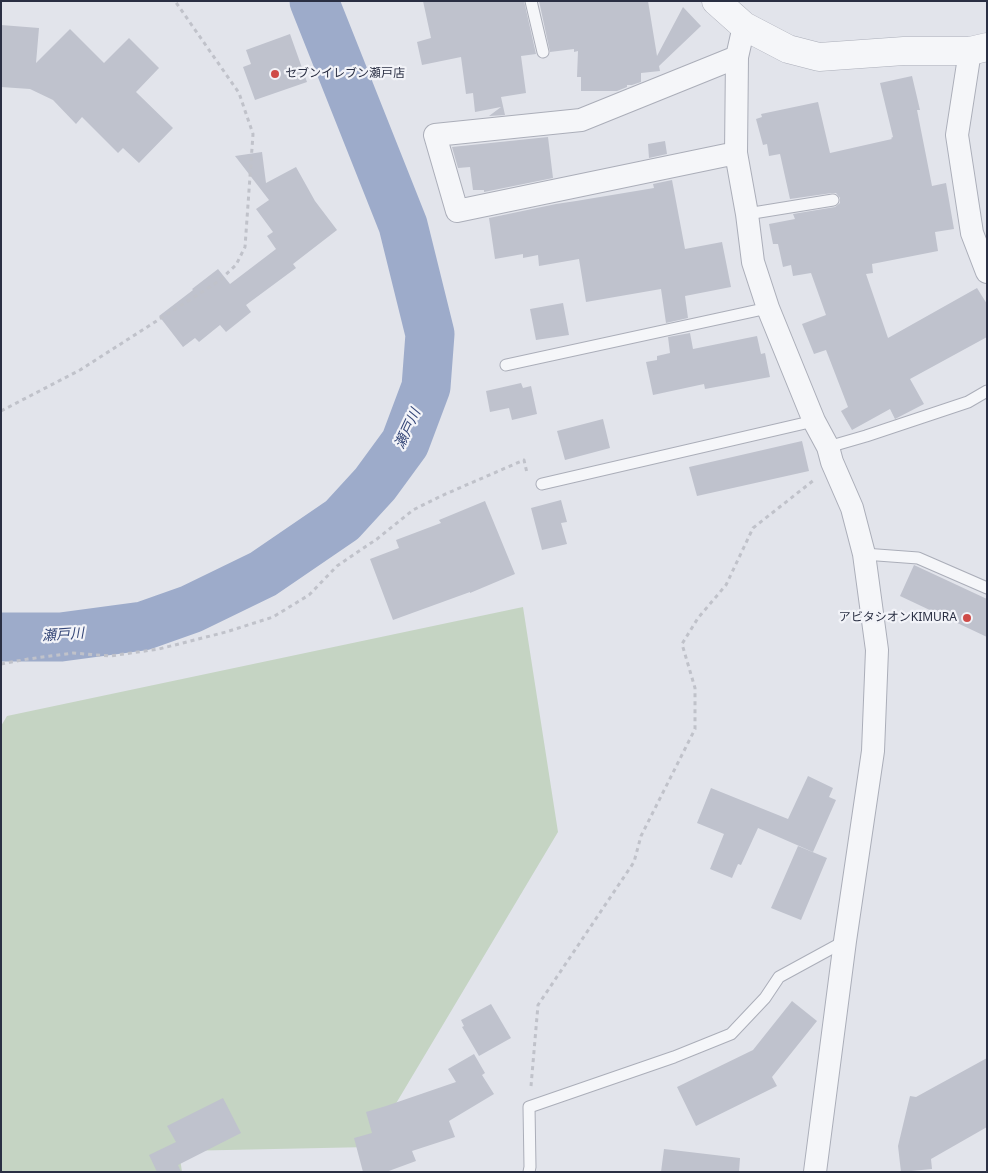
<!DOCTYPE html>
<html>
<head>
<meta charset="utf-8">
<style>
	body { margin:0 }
	#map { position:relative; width:988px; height:1173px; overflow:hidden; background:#e2e4eb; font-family:"Noto Sans",sans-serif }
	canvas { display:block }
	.frame { position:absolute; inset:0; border:2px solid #2a2f43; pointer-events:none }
</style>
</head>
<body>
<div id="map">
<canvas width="988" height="1173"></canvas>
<div class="frame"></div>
</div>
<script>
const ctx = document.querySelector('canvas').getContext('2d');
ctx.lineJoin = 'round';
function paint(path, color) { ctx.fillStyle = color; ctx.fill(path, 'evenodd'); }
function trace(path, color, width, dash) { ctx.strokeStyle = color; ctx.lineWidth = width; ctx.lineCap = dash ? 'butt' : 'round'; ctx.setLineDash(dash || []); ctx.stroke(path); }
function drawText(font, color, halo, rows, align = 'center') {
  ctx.font = font + ' "Noto Sans","Noto Sans JP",sans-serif'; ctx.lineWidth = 4.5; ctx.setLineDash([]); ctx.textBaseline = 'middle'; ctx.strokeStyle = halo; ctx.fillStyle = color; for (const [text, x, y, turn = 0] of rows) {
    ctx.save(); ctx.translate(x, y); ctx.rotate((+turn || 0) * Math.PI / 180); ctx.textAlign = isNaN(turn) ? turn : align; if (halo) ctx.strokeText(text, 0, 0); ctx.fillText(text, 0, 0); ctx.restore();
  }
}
paint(new Path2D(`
	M 523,607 L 558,832 L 370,1147 L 179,1151 L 182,1172 L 1,1172 L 1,726 L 7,716 Z`), '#c5d4c3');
trace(new Path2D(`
	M 1,637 L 61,637 L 143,626 L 191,609 L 263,574 L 342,520 L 375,484 L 405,443 L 426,387 L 430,334 L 403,225 L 314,1`), '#9dabca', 49);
paint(new Path2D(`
	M 423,1 L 524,1 L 536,54 L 521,56 L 526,93 L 501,97 L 505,115 L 489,116 L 501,107 L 475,112 L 473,93 L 466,94 L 461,57 L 422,65 L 417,42 L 431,38 Z
	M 539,1 L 648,1 L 657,56 L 683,7 L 701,26 L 659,66 L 660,71 L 641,73 L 641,82 L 632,85 L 627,85 L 627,87 L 617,91 L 581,91 L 581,77 L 577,77 L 578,51 L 574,52 L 574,49 L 550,52 Z
	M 1,25 L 39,28 L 36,63 L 70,29 L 104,63 L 129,38 L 159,68 L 136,92 L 173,128 L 139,163 L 123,148 L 118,153 L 82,117 L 76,124 L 53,100 L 30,89 L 1,87 Z
	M 290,34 L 307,82 L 255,100 L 243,67 L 251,64 L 246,50 Z
	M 912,76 L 920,110 L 917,110 L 932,186 L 946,183 L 954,229 L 935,232 L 938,251 L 872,264 L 873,273 L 866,274 L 888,338 L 977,288 L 987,304 L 987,337 L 910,379 L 924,404 L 895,419 L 890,409 L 852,430 L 841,411 L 848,407 L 826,350 L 814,354 L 802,324 L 826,315 L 811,273 L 793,276 L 791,265 L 783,267 L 778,244 L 773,244 L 769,224 L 795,219 L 793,214 L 835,207 L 840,203 L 840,198 L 836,193 L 832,193 L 790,199 L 780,154 L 769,156 L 767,144 L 763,145 L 756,119 L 762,117 L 761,114 L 818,102 L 830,153 L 892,139 L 891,138 L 893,137 L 880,83 Z
	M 548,137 L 553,178 L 484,192 L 484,190 L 473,190 L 470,167 L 458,168 L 452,147 Z
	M 665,141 L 667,154 L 649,158 L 648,144 Z
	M 262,152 L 266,183 L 296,167 L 315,201 L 337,230 L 293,264 L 296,268 L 246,305 L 251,312 L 226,332 L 220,325 L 199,342 L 195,338 L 183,347 L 159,316 L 193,290 L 192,289 L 218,269 L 230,284 L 276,249 L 267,236 L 273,232 L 256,209 L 269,200 L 235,156 Z
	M 672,180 L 685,249 L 722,242 L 731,287 L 685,296 L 688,318 L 666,323 L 661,289 L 586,302 L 579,259 L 539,266 L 538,255 L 523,258 L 523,254 L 495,259 L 489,218 L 556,204 L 576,201 L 654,188 L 653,184 Z
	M 563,303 L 569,335 L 536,340 L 530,309 Z
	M 690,333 L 693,349 L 757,336 L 761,354 L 765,353 L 770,377 L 705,389 L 704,384 L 653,395 L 646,362 L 657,360 L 657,356 L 670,353 L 668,337 Z
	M 521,383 L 523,388 L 531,386 L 537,414 L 512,420 L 509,408 L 490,412 L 486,391 Z
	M 603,419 L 610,448 L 565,460 L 557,431 Z
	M 802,441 L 809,471 L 697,496 L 689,467 Z
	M 561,500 L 567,522 L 561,523 L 567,544 L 542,550 L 531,508 Z
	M 485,501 L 515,574 L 470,593 L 470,592 L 393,620 L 370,559 L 399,548 L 396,540 L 441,523 L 439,520 Z
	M 914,565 L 987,599 L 987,637 L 900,596 Z
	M 808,776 L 833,788 L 829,797 L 836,800 L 813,852 L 758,828 L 741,865 L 738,864 L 732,878 L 710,869 L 724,834 L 697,823 L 711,788 L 788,819 Z
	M 798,846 L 827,858 L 801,920 L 771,908 Z
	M 792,1001 L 817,1021 L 772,1077 L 777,1086 L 696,1126 L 677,1087 L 753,1050 Z
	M 491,1004 L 511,1038 L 479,1056 L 462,1027 L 464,1026 L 461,1020 Z
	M 474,1054 L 485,1073 L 482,1075 L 494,1094 L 449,1121 L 455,1137 L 412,1151 L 416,1161 L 386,1172 L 363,1172 L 354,1138 L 372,1133 L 366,1112 L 386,1106 L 456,1082 L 448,1069 Z
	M 987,1058 L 987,1127 L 931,1159 L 932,1169 L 901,1172 L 898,1146 L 910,1096 L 916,1097 Z
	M 223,1098 L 241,1133 L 178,1165 L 181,1172 L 157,1172 L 149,1155 L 176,1142 L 167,1126 Z
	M 664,1149 L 740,1158 L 739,1172 L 661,1172 Z`), '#bfc2cd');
const service = new Path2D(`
	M 531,1 L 543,52
	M 747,214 L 833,200
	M 506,365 L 768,308
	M 828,447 L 866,436 L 968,402 L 987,391
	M 542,484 L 814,421
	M 864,554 L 918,558 L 987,588
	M 529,1172 L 530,1167 L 529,1107 L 674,1057 L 731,1034 L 765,998 L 779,977 L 845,941`);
const minor = new Path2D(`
	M 744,26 L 737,57 L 736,153 L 747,214 L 753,262 L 768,308 L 814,421 L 828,447 L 832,462 L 852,508 L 864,554 L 877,650 L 873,751 L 845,941 L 815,1172
	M 970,51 L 957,135 L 972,233 L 987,272
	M 736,153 L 457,211 L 435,135 L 581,120 L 737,57`);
const tertiary = new Path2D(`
	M 716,1 L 744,26 L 788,49 L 819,57 L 904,51 L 970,51 L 987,47`);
trace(service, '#abaeb9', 13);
trace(minor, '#abaeb9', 24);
trace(tertiary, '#abaeb9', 29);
trace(new Path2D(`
	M 1,411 L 80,370 L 219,281 L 236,265 L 245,247 L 253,134 L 239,93 L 175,1
	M 1,664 L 28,659 L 73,653 L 110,656 L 159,649 L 226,632 L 273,617 L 309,595 L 337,566 L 377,539 L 413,510 L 441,496 L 524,460 L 527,473
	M 531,1086 L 538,1005 L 634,862 L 641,836 L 695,729 L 695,688 L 682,644 L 698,618 L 726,585 L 753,528 L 814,480`), '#c0c2ca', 3, [4, 4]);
trace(service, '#f5f6f9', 11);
trace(minor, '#f5f6f9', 22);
trace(tertiary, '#f5f6f9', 28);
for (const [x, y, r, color] of [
	[275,74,5,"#cf4b48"],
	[967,618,5,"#cf4b48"]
]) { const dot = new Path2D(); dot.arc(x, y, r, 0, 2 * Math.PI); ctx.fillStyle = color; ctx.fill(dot); trace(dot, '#f2f3f8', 2); }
drawText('12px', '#2a2f43', '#f2f3f8', [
	["セブンイレブン瀬戸店",285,74],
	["アビタシオンKIMURA",957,618,"right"]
], 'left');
drawText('italic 14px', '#344677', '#f2f3f8', [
	["瀬戸川",408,429,-65],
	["瀬戸川",63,635,-4]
]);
</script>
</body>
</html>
